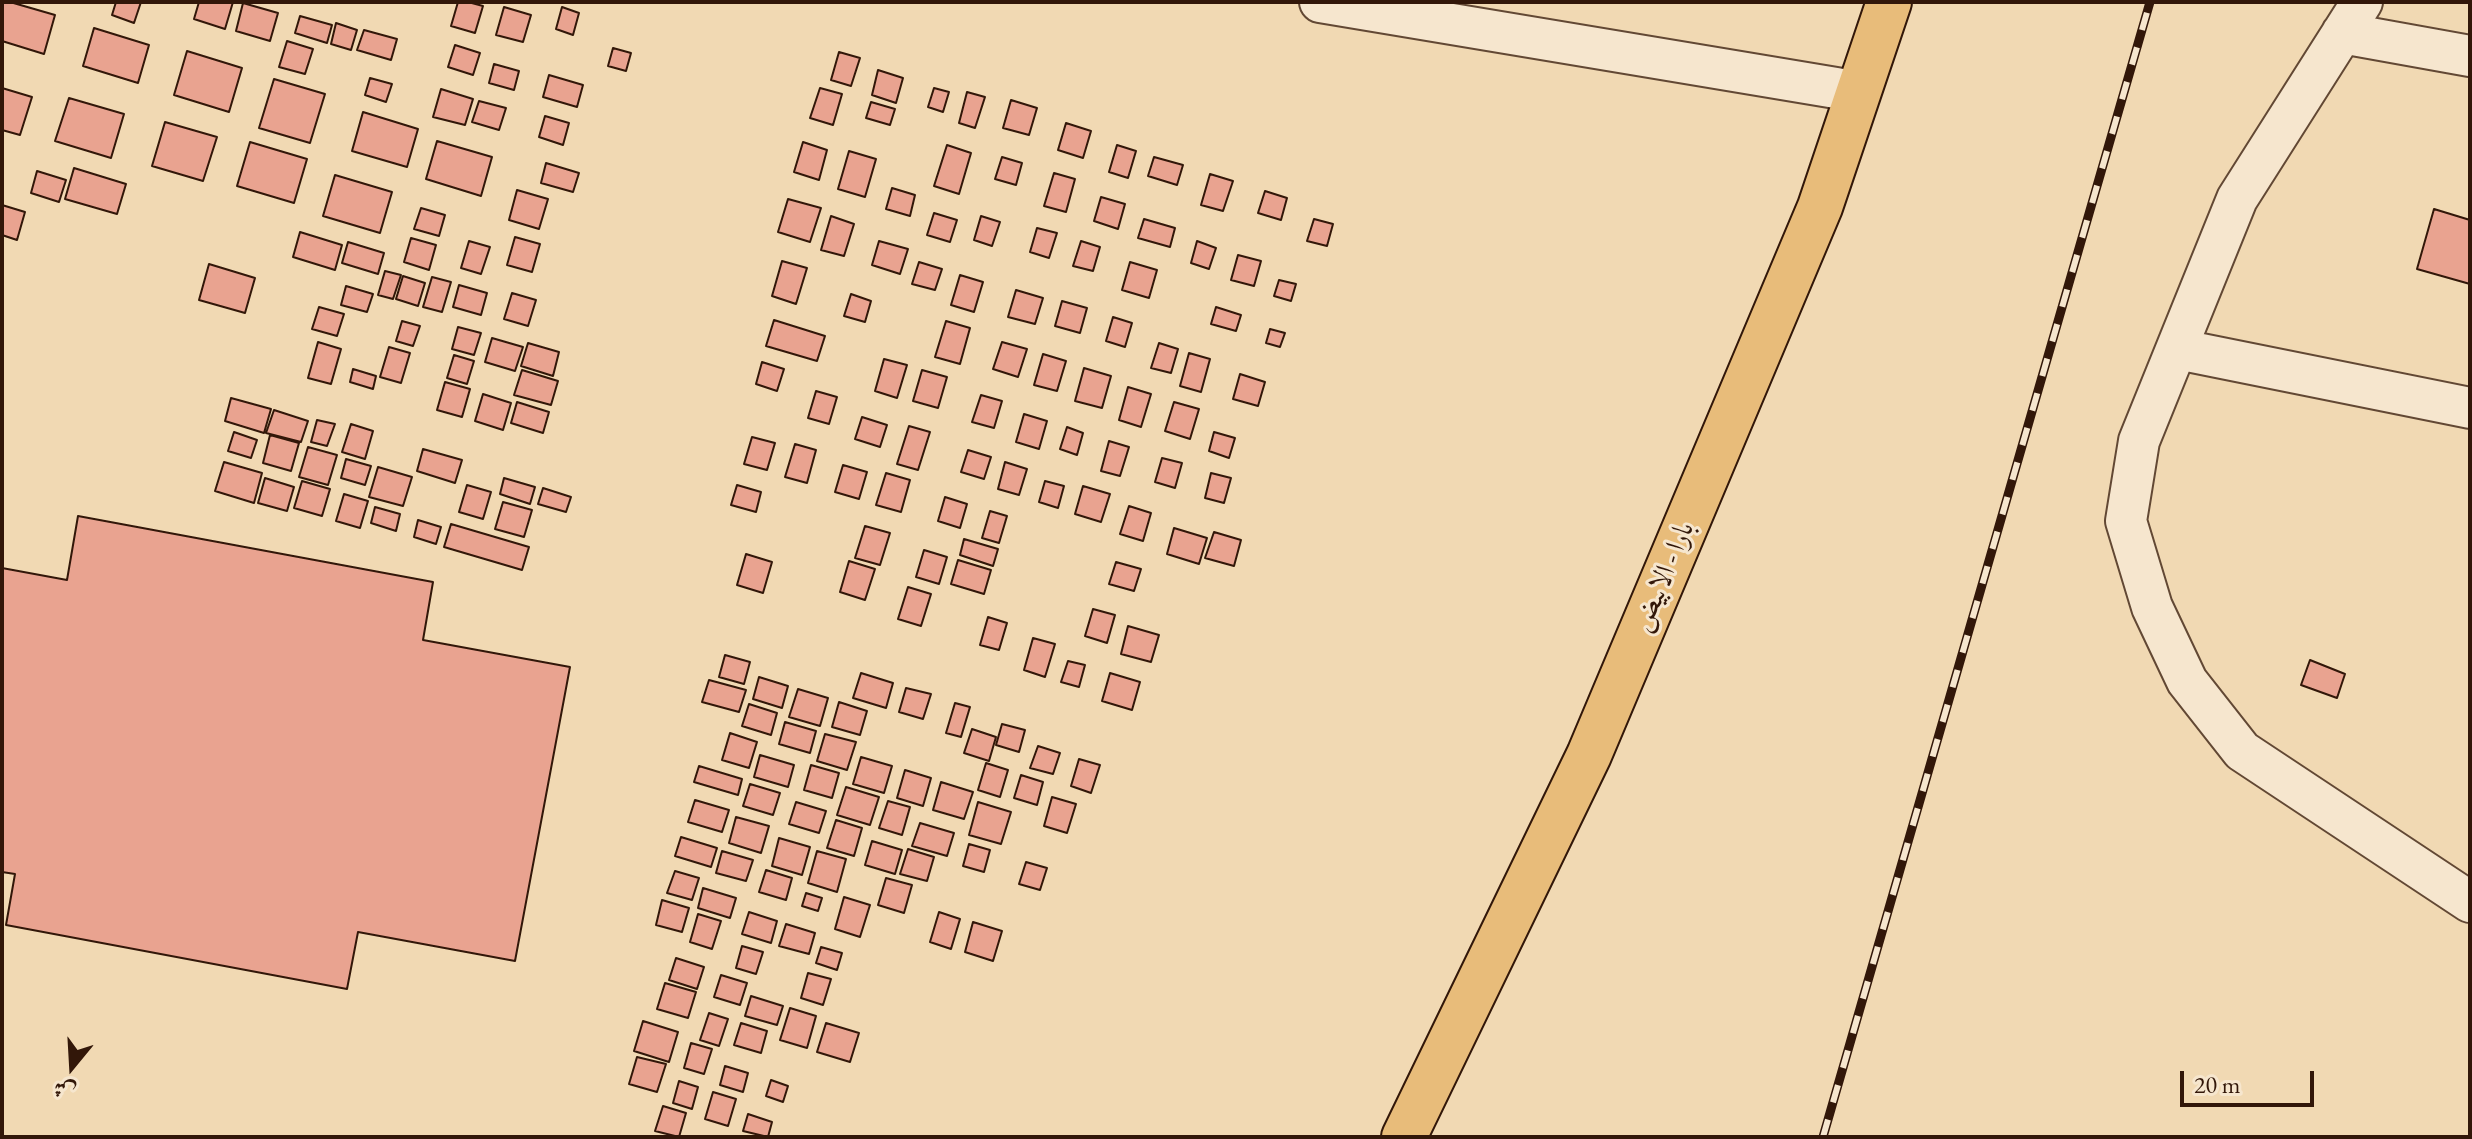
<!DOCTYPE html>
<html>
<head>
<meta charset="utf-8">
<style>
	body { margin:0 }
	#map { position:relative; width:2472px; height:1139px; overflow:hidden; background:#f1d9b3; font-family:"EB Garamond",Amiri,serif }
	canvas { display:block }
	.frame { position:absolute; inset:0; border:4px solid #321709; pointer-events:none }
	.north { position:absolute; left:32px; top:1027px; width:80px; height:80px; -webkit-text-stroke:6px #f6e6ce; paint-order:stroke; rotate:198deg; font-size:22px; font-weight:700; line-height:32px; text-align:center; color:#321709 }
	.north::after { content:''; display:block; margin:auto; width:28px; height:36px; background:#321709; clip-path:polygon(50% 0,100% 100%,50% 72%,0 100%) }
	.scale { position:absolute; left:2180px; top:1071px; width:134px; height:36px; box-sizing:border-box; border:4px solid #321709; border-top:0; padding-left:10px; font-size:24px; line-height:28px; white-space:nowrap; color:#321709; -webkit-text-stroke:6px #f6e6ce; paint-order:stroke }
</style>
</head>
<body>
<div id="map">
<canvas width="2472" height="1139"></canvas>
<div class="frame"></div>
<div class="north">ش</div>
<div class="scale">20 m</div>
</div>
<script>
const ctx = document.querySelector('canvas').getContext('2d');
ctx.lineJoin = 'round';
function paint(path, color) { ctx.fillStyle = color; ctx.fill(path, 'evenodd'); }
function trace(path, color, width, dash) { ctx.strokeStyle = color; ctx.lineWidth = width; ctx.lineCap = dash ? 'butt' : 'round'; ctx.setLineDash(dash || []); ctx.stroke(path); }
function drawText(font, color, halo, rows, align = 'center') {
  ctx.font = font + ' "EB Garamond",Amiri,serif'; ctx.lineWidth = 6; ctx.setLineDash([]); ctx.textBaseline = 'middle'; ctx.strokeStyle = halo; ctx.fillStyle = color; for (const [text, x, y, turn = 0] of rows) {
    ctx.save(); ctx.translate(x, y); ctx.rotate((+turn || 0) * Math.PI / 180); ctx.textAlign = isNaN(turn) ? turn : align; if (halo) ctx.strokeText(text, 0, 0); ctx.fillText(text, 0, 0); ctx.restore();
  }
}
const building = new Path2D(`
	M 2,2 L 10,2 L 55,15 L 44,54 L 2,41 Z
	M 116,2 L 141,2 L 134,23 L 112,15 Z
	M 199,2 L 233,2 L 225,29 L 194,19 Z
	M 458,2 L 468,2 L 483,6 L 475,33 L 451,26 Z
	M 243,3 L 278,13 L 270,41 L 236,31 Z
	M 504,7 L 531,15 L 523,42 L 496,35 Z
	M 562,7 L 579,13 L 573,35 L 556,29 Z
	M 300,16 L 332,25 L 327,43 L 295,33 Z
	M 336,23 L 357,30 L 351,50 L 331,44 Z
	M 94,28 L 149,45 L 138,83 L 83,66 Z
	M 364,30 L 397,39 L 391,60 L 357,50 Z
	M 287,41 L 313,49 L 305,74 L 279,67 Z
	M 455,45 L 480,53 L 473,75 L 448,67 Z
	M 613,48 L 631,53 L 626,71 L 608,66 Z
	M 187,51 L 242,68 L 229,112 L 174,95 Z
	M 839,52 L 860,58 L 851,86 L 831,80 Z
	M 494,64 L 519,71 L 514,90 L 489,83 Z
	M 878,70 L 903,78 L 896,103 L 872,95 Z
	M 549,75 L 583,85 L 577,107 L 543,97 Z
	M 370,78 L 392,84 L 386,102 L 365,95 Z
	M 274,79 L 325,94 L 310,143 L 259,128 Z
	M 2,88 L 32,97 L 20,135 L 2,130 Z
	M 820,88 L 842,94 L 833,125 L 810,118 Z
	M 934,88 L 949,92 L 943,112 L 928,107 Z
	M 441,89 L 473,99 L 465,125 L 433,117 Z
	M 967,92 L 985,97 L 975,128 L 959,123 Z
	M 69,98 L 124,114 L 111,158 L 55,141 Z
	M 1011,100 L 1037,108 L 1029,135 L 1003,128 Z
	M 479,101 L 506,108 L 499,130 L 472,122 Z
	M 871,102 L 895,109 L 890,125 L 866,118 Z
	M 363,112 L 418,129 L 407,167 L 352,151 Z
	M 545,116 L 569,123 L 563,145 L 539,137 Z
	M 165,122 L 217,137 L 203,181 L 152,166 Z
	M 1066,123 L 1091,131 L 1083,158 L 1058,150 Z
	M 437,141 L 492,157 L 481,196 L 426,179 Z
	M 250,142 L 307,159 L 294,203 L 237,186 Z
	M 803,142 L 827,150 L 819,180 L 794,172 Z
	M 947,145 L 971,153 L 959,194 L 934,186 Z
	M 1117,145 L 1136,151 L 1128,178 L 1109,172 Z
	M 849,151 L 876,159 L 865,197 L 838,189 Z
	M 1002,157 L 1022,163 L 1016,185 L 995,179 Z
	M 1154,157 L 1183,165 L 1177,185 L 1148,176 Z
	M 546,163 L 579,173 L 573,192 L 541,183 Z
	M 74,168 L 126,184 L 117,214 L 65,199 Z
	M 37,171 L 66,180 L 59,202 L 31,193 Z
	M 1054,173 L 1075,179 L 1066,212 L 1044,206 Z
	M 1210,174 L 1233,181 L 1223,211 L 1201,205 Z
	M 335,175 L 392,192 L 380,233 L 323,216 Z
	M 892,188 L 915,195 L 910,216 L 886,209 Z
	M 517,190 L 548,199 L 539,229 L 509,220 Z
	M 1265,191 L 1287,198 L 1281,220 L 1258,213 Z
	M 1101,197 L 1125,204 L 1118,229 L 1094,221 Z
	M 788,199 L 821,208 L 810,242 L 778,232 Z
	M 2,205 L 25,212 L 17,240 L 2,235 Z
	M 421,208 L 445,215 L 439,236 L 414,229 Z
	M 2434,209 L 2470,220 L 2470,284 L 2417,269 Z
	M 934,213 L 957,220 L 950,242 L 927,235 Z
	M 831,216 L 854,224 L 844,256 L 821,250 Z
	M 981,216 L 1000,222 L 992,246 L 974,240 Z
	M 1144,219 L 1175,228 L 1170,247 L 1138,238 Z
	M 1314,219 L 1333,224 L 1327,246 L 1307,241 Z
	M 1037,228 L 1057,233 L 1049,258 L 1030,252 Z
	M 300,232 L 342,245 L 335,270 L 293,257 Z
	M 515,237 L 540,244 L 532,272 L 507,265 Z
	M 411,238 L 436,245 L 429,270 L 404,262 Z
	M 469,241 L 490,247 L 481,274 L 461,268 Z
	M 879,241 L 908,249 L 900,274 L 872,265 Z
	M 1081,241 L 1100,247 L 1093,271 L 1073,266 Z
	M 1197,241 L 1216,248 L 1209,269 L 1191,263 Z
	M 348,242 L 384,253 L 378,274 L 342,263 Z
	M 1238,255 L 1261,261 L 1254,286 L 1231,280 Z
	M 782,261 L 807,268 L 796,304 L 772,296 Z
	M 919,262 L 942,269 L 935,290 L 912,284 Z
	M 1130,262 L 1157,270 L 1149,298 L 1122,290 Z
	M 209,264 L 255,278 L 245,313 L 199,300 Z
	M 385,271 L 401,275 L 393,299 L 378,295 Z
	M 960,275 L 983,282 L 974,312 L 951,305 Z
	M 403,276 L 425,283 L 418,306 L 396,299 Z
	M 432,277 L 451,282 L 442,312 L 423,307 Z
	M 1279,280 L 1296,284 L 1291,301 L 1274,296 Z
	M 459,285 L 487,293 L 481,315 L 453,307 Z
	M 346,286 L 373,294 L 367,312 L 341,305 Z
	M 1016,290 L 1043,298 L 1035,324 L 1008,317 Z
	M 512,293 L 536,300 L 528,326 L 504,319 Z
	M 851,294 L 871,301 L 865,322 L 844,316 Z
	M 1062,301 L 1087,308 L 1080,333 L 1055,326 Z
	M 319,307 L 344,314 L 337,336 L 312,329 Z
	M 1216,307 L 1241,315 L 1236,331 L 1211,324 Z
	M 1113,317 L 1132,323 L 1125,347 L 1106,341 Z
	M 774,320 L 825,336 L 817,361 L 766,346 Z
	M 402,321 L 420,326 L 413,346 L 396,341 Z
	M 946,321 L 970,328 L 960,364 L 935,357 Z
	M 458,327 L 481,333 L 474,355 L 452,349 Z
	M 1270,329 L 1285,333 L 1280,347 L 1266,343 Z
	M 492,338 L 523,347 L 515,371 L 485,362 Z
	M 318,342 L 341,349 L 331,384 L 308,378 Z
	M 1002,342 L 1027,349 L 1018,377 L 993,369 Z
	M 528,343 L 559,352 L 553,376 L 521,366 Z
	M 1159,343 L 1178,349 L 1171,373 L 1151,368 Z
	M 389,347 L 410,353 L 401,383 L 380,377 Z
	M 1189,353 L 1210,359 L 1201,392 L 1180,386 Z
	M 1043,354 L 1066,361 L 1057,391 L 1034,385 Z
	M 454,355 L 474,361 L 467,384 L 447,378 Z
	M 884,359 L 907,365 L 897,398 L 875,391 Z
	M 762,362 L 784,369 L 777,391 L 756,384 Z
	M 1084,368 L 1111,376 L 1102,408 L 1075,401 Z
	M 353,369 L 376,376 L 373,389 L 350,382 Z
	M 522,370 L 558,381 L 551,405 L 514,395 Z
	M 922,370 L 947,377 L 938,408 L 913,401 Z
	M 1240,374 L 1265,382 L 1258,406 L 1233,399 Z
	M 445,382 L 470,389 L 462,417 L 437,410 Z
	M 1128,387 L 1151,394 L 1141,427 L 1119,420 Z
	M 816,391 L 837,397 L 829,424 L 808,418 Z
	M 483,394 L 511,403 L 503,430 L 475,421 Z
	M 981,395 L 1002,401 L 994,428 L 972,422 Z
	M 231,398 L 271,409 L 264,433 L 225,421 Z
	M 517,402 L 549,412 L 543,433 L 511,423 Z
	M 1174,402 L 1199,409 L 1190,439 L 1165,431 Z
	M 274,410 L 308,421 L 301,442 L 266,433 Z
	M 1024,414 L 1047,421 L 1039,449 L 1016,442 Z
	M 862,417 L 887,425 L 880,447 L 855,439 Z
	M 317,420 L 335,424 L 327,446 L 311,442 Z
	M 351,424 L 373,431 L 365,459 L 342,452 Z
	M 909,426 L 930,432 L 918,470 L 897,464 Z
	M 1067,427 L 1083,433 L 1077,455 L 1060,449 Z
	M 234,432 L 257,440 L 251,458 L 228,451 Z
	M 1214,432 L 1235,438 L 1229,458 L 1209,451 Z
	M 270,435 L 299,443 L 291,471 L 263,463 Z
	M 752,437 L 775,443 L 767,470 L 744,464 Z
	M 1109,441 L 1129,447 L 1120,476 L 1101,471 Z
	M 795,444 L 816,450 L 807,483 L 785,477 Z
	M 308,447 L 337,455 L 328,485 L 299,477 Z
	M 423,449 L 462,460 L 455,483 L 417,471 Z
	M 968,450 L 991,457 L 984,479 L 961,472 Z
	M 1162,458 L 1182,463 L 1175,488 L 1155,482 Z
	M 346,459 L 371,466 L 365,485 L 341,478 Z
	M 224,462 L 262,473 L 254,503 L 215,491 Z
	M 1005,462 L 1027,469 L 1019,495 L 998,489 Z
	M 843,465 L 867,472 L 859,499 L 835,492 Z
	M 378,467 L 412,477 L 403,506 L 369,497 Z
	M 886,473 L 910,480 L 901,512 L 876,505 Z
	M 1211,473 L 1231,478 L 1224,503 L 1205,498 Z
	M 265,478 L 294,487 L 287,511 L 258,503 Z
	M 504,478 L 535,487 L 530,504 L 500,494 Z
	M 302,481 L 330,489 L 322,516 L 294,508 Z
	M 1045,481 L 1064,486 L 1058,508 L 1039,502 Z
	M 467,485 L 491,492 L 483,519 L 459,512 Z
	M 737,485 L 761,492 L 756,512 L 731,505 Z
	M 1083,486 L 1110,494 L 1101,522 L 1075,514 Z
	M 543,488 L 571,497 L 566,512 L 538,504 Z
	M 344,494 L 368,501 L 360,528 L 336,521 Z
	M 945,497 L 967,504 L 960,528 L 938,521 Z
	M 503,502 L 532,510 L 524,537 L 495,529 Z
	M 1129,506 L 1151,513 L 1143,541 L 1120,534 Z
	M 375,507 L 400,514 L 396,531 L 371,523 Z
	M 990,511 L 1007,516 L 999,543 L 982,538 Z
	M 78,516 L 433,582 L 423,640 L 570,667 L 515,961 L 358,932 L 347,989 L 6,925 L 15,874 L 2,872 L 2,568 L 67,580 Z
	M 418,520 L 441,527 L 436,544 L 414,537 Z
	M 451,524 L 529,547 L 522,570 L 444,547 Z
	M 865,526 L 890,533 L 880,565 L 855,558 Z
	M 1174,528 L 1207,538 L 1199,564 L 1167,554 Z
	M 1214,532 L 1241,540 L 1234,566 L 1205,558 Z
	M 964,539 L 998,549 L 993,566 L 960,555 Z
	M 924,550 L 947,557 L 939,584 L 916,577 Z
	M 746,554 L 772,562 L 763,593 L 737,585 Z
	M 958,560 L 991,570 L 984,594 L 951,584 Z
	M 849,561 L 875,569 L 865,600 L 840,592 Z
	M 1116,562 L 1141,569 L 1134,591 L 1109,584 Z
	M 908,587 L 931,594 L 921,626 L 898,619 Z
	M 1093,609 L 1115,615 L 1107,643 L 1085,636 Z
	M 988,617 L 1007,623 L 999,650 L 980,645 Z
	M 1128,626 L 1159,635 L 1151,662 L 1121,654 Z
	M 1033,638 L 1055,644 L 1045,677 L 1024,670 Z
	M 725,655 L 750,662 L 744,684 L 719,677 Z
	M 2310,660 L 2345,674 L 2337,698 L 2301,685 Z
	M 1068,661 L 1085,665 L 1079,687 L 1061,682 Z
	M 861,673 L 893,683 L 886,708 L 853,698 Z
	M 1110,673 L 1140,682 L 1132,710 L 1102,701 Z
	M 759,677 L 788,686 L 782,708 L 753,699 Z
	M 709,680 L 746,690 L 739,712 L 702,702 Z
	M 906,688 L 931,694 L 923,719 L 899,712 Z
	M 798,689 L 828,698 L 820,726 L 789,717 Z
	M 839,702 L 867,711 L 860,735 L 832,727 Z
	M 955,703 L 970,707 L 961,737 L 946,733 Z
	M 749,704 L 777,713 L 771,735 L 742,726 Z
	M 785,722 L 816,731 L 810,753 L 779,744 Z
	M 1002,724 L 1025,730 L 1019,752 L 996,745 Z
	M 972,729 L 996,737 L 989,761 L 964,753 Z
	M 730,733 L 757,742 L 749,768 L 722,760 Z
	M 825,734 L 856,742 L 847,770 L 817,761 Z
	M 1038,746 L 1060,753 L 1053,774 L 1030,768 Z
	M 760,755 L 794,765 L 788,787 L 754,777 Z
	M 861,757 L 892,766 L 884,793 L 853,784 Z
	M 1079,759 L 1100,765 L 1091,793 L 1071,786 Z
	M 986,763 L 1008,770 L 1000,797 L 978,790 Z
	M 811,765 L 839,773 L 832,798 L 804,790 Z
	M 699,766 L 742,779 L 738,795 L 694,782 Z
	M 905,770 L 931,778 L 923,806 L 897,798 Z
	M 1021,775 L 1043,782 L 1037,805 L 1014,798 Z
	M 941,782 L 973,792 L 964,819 L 933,810 Z
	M 750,784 L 780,793 L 773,815 L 743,806 Z
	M 846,787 L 879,797 L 870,825 L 837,815 Z
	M 1052,797 L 1076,804 L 1067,833 L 1044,826 Z
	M 695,800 L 729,810 L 722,832 L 688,822 Z
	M 888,801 L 910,807 L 902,835 L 879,828 Z
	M 796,802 L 826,811 L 819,833 L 789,824 Z
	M 978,802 L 1011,812 L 1001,844 L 969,835 Z
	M 736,817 L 769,826 L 761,853 L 729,843 Z
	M 836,820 L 862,828 L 854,856 L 827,848 Z
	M 920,823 L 954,833 L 947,856 L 912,846 Z
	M 681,837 L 717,848 L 711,867 L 675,856 Z
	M 779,838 L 810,847 L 802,875 L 772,866 Z
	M 872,841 L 902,850 L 895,874 L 865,865 Z
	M 969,844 L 990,850 L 984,872 L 963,866 Z
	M 908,849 L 934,857 L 927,881 L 900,874 Z
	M 722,851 L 753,860 L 746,881 L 716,873 Z
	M 817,851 L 846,859 L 837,892 L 808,883 Z
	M 1026,862 L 1047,868 L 1040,890 L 1019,884 Z
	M 766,870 L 792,878 L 786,900 L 759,892 Z
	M 675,871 L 699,878 L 692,900 L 667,893 Z
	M 886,878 L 912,885 L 904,913 L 878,905 Z
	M 703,888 L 736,898 L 730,918 L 698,908 Z
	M 806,893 L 822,898 L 818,911 L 802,906 Z
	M 844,897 L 870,905 L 860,937 L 835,929 Z
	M 662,900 L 689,908 L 682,932 L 656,925 Z
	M 749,912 L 777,921 L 771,943 L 742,934 Z
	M 939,912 L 960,919 L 951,949 L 930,942 Z
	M 698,914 L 721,921 L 712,949 L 690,942 Z
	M 973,922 L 1002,931 L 993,961 L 965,952 Z
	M 786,924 L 815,933 L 809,954 L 779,946 Z
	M 742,946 L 763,952 L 756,974 L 736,968 Z
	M 821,947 L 842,953 L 837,970 L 816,963 Z
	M 676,958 L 704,967 L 697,989 L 669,980 Z
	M 808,973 L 831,979 L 823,1005 L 801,998 Z
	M 721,975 L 747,983 L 740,1005 L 714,997 Z
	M 665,983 L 696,992 L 688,1018 L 657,1009 Z
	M 751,996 L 783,1006 L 777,1025 L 745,1016 Z
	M 790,1008 L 816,1016 L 807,1048 L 780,1040 Z
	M 709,1013 L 728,1019 L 719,1046 L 700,1040 Z
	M 643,1021 L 678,1032 L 669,1062 L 634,1051 Z
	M 741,1023 L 767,1031 L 761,1053 L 734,1045 Z
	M 826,1023 L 859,1033 L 850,1062 L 817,1052 Z
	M 691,1043 L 712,1049 L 704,1074 L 684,1068 Z
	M 637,1057 L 666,1064 L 657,1092 L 629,1084 Z
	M 725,1066 L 748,1073 L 743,1092 L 720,1085 Z
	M 771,1080 L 788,1086 L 783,1102 L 766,1096 Z
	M 679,1081 L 698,1087 L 692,1109 L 673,1103 Z
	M 713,1092 L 736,1099 L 728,1126 L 705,1119 Z
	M 663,1106 L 686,1113 L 679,1137 L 655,1131 Z
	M 748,1114 L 772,1122 L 768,1137 L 743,1131 Z`);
paint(building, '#e9a390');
trace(building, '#321709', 2);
const minor = new Path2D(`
	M 1320,2 L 1860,92
	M 2362,2 L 2237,199 L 2139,441 L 2126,521 L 2152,607 L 2187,681 L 2242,751 L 2470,902
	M 2342,33 L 2470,56
	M 2177,349 L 2470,408`);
const primary = new Path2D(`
	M 1404,1137 L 1589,755 L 1820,207 L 1889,2`);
trace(minor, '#624834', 44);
trace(primary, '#321709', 48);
trace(minor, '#f6e6ce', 40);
trace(primary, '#e8bc7a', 44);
const rail = new Path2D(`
	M 1823,1137 L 2150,2`);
trace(rail, '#321709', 9);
trace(rail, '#f6e6ce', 6, [18]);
drawText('28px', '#321709', '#f6e6ce', [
	["بارا - الابيض",1664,577,-67]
]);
</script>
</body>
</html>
